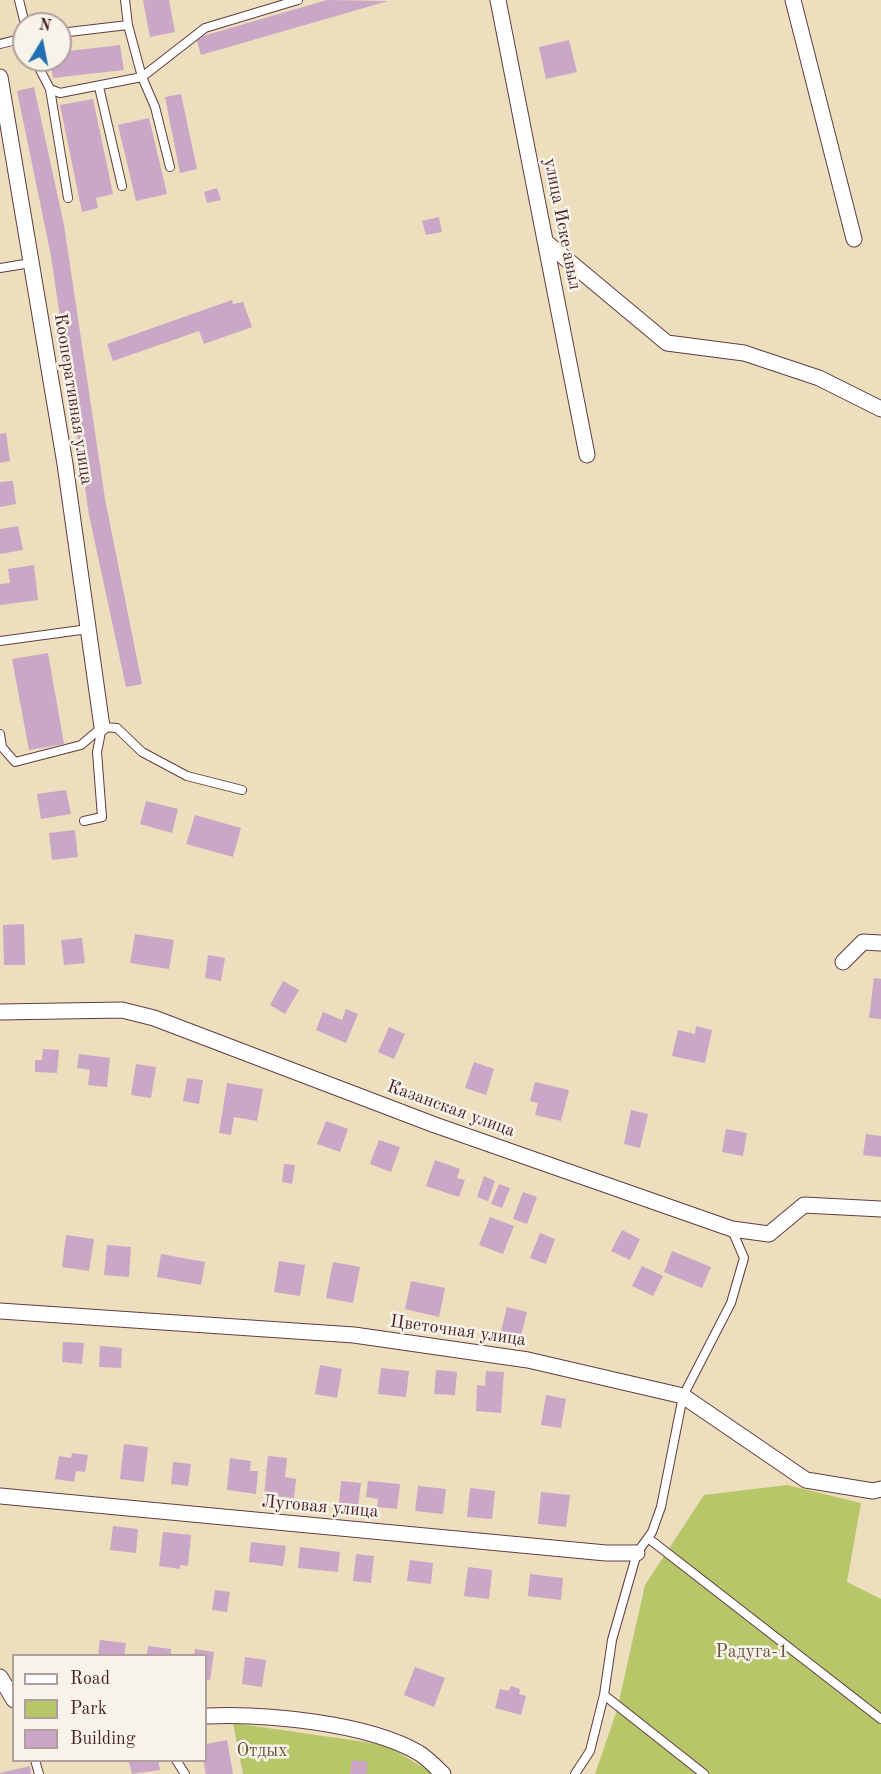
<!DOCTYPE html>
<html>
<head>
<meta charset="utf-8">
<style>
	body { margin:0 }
	#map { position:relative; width:881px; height:1774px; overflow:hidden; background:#eddfbd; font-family:"Old Standard TT",serif }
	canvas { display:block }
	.legend { position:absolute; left:12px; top:1654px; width:195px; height:108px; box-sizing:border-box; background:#f7f3e8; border:2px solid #b29e9c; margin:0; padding:8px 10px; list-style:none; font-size:18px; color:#4a1f2b }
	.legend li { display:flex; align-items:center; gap:12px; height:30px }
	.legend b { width:30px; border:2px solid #b29e9c }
	.north { position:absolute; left:12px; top:12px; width:60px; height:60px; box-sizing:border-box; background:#f7f3e8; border:2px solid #b29e9c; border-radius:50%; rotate:10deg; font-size:16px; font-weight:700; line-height:24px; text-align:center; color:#4a1f2b }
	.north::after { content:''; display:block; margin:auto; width:21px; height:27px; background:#1f6fb2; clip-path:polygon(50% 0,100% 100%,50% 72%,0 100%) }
</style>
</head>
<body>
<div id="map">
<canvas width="881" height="1774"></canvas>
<ul class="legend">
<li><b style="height:8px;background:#fff"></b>Road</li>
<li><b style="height:16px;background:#b6c669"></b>Park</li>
<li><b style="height:16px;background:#caa6c7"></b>Building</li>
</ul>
<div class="north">N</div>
</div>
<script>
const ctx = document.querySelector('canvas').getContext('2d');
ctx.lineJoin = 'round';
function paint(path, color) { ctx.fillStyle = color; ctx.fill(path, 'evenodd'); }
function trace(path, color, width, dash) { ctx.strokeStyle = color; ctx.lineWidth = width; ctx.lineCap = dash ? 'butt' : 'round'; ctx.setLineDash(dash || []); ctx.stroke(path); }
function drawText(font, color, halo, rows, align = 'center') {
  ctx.font = font + ' "Old Standard TT",serif'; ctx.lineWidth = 5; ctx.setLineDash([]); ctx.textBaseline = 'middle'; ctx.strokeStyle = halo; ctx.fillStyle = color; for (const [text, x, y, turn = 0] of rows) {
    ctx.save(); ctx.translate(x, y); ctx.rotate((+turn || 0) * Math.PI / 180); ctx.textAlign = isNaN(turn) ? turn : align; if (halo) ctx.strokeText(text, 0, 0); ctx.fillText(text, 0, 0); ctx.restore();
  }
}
paint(new Path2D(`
	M 787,1485 L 861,1503 L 847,1582 L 881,1599 L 881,1774 L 595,1774 L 617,1710 L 645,1585 L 704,1495 Z
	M 233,1723 L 386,1745 L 434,1774 L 243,1774 Z`), '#b6c669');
paint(new Path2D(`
	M 143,0 L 169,0 L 175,32 L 150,37 Z
	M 327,0 L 388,1 L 201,55 L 196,38 Z
	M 569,40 L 577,72 L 546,79 L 539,47 Z
	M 120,45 L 124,70 L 53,78 L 50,60 L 60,60 L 60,52 Z
	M 34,87 L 64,225 L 105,499 L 142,684 L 126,687 L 89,515 L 51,256 L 17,91 Z
	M 181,94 L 197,169 L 180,173 L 165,97 Z
	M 93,99 L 113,194 L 96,198 L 98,208 L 82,212 L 60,105 Z
	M 149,118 L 167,194 L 136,201 L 118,125 Z
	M 217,188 L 221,200 L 207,203 L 204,192 Z
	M 439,217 L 442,232 L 426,235 L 422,221 Z
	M 232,300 L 233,304 L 243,302 L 252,327 L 204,344 L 199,331 L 113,361 L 107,344 Z
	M 6,433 L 10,461 L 0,463 L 0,434 Z
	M 13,481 L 16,504 L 0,507 L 0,482 Z
	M 18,526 L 23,550 L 0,554 L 0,529 Z
	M 34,565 L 38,600 L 0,605 L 0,584 L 10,583 L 8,569 Z
	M 48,653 L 64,744 L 29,750 L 12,659 Z
	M 66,790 L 71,814 L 41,819 L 37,794 Z
	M 146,801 L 178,809 L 172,833 L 140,824 Z
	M 195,815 L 241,828 L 233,857 L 186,844 Z
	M 75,830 L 78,857 L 52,860 L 49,833 Z
	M 24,924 L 25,965 L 4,965 L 3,925 Z
	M 135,934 L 174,940 L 169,969 L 130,963 Z
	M 82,938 L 85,963 L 64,965 L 61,940 Z
	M 208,955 L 225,958 L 221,981 L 205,978 Z
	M 874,978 L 881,979 L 881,1019 L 869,1018 Z
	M 283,981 L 299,990 L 285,1014 L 270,1005 Z
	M 346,1009 L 358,1014 L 346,1043 L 316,1030 L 323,1012 L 342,1020 Z
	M 696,1026 L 712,1030 L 705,1063 L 672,1056 L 678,1030 L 695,1034 Z
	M 389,1027 L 405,1034 L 394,1059 L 378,1052 Z
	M 43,1049 L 59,1050 L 57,1073 L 35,1072 L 35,1060 L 42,1060 Z
	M 79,1054 L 110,1058 L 107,1087 L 88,1085 L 90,1070 L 77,1068 Z
	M 474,1062 L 494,1069 L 486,1095 L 465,1088 Z
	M 136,1064 L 156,1067 L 151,1098 L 131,1095 Z
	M 187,1078 L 203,1080 L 199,1104 L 183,1101 Z
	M 535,1082 L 569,1090 L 561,1121 L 535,1115 L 538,1103 L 530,1101 Z
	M 227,1083 L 263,1089 L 257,1121 L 234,1117 L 231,1135 L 219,1133 Z
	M 631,1110 L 648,1114 L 640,1148 L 624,1144 Z
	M 326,1121 L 348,1129 L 340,1152 L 317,1144 Z
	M 726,1129 L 747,1133 L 743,1156 L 722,1152 Z
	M 866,1134 L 881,1136 L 881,1157 L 863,1155 Z
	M 379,1140 L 400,1147 L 391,1172 L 370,1164 Z
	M 435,1160 L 460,1169 L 457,1178 L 465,1180 L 459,1197 L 426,1186 Z
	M 284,1164 L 295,1165 L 292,1184 L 282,1182 Z
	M 484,1176 L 495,1181 L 488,1201 L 477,1197 Z
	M 499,1184 L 510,1188 L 502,1208 L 491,1204 Z
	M 523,1192 L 537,1197 L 527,1224 L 513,1219 Z
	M 490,1217 L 514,1226 L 503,1254 L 479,1245 Z
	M 622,1230 L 640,1239 L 630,1260 L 611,1251 Z
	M 540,1233 L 555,1239 L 546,1264 L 530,1258 Z
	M 66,1235 L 94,1239 L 89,1271 L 62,1267 Z
	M 107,1245 L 131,1247 L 129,1277 L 104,1275 Z
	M 672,1251 L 711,1267 L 702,1288 L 664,1272 Z
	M 161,1254 L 205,1262 L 201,1285 L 157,1277 Z
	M 279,1261 L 305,1265 L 300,1296 L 274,1292 Z
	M 333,1262 L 360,1267 L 353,1303 L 326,1298 Z
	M 642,1266 L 663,1276 L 653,1296 L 632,1286 Z
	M 411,1281 L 445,1288 L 439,1317 L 405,1309 Z
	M 507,1307 L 527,1312 L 521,1336 L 501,1331 Z
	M 63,1342 L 84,1343 L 82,1364 L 62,1362 Z
	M 100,1346 L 122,1348 L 121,1368 L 99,1367 Z
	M 320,1365 L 342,1369 L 337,1398 L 315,1394 Z
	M 381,1368 L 409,1371 L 406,1397 L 378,1394 Z
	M 436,1370 L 457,1372 L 455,1395 L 434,1394 Z
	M 486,1371 L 504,1372 L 501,1413 L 476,1411 L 477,1385 L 485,1386 Z
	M 546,1395 L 566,1399 L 561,1428 L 541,1425 Z
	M 124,1444 L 148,1447 L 144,1482 L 120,1479 Z
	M 72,1453 L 88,1455 L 85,1472 L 76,1471 L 74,1482 L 55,1479 L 59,1456 L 71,1458 Z
	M 268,1456 L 287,1458 L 285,1477 L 296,1479 L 294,1498 L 264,1495 Z
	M 230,1458 L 251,1461 L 250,1471 L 258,1471 L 256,1494 L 227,1490 Z
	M 173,1462 L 191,1464 L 188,1486 L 171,1484 Z
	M 341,1481 L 361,1483 L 358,1506 L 339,1504 Z
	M 368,1481 L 400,1484 L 397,1509 L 377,1507 L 378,1499 L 366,1497 Z
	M 418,1486 L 446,1489 L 443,1514 L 415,1511 Z
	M 470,1488 L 495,1491 L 492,1519 L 467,1517 Z
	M 541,1492 L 570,1495 L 566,1527 L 538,1524 Z
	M 113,1526 L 138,1529 L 136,1553 L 110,1550 Z
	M 163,1532 L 191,1535 L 188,1566 L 180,1565 L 180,1569 L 159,1566 Z
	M 251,1542 L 286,1546 L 283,1566 L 249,1562 Z
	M 300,1547 L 340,1552 L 338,1572 L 298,1568 Z
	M 356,1554 L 374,1556 L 371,1583 L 353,1581 Z
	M 410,1560 L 433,1563 L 431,1584 L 407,1581 Z
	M 468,1567 L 492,1570 L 489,1599 L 464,1596 Z
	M 530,1574 L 563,1578 L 561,1600 L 528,1596 Z
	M 215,1590 L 230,1592 L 227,1612 L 212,1610 Z
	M 100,1640 L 126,1643 L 124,1656 L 98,1656 Z
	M 148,1646 L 171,1649 L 171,1656 L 147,1656 Z
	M 195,1649 L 214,1652 L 210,1680 L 206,1680 L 206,1656 L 194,1656 Z
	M 245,1657 L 266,1660 L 262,1687 L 242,1684 Z
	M 415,1667 L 445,1678 L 434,1707 L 404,1695 Z
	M 511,1686 L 520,1689 L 519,1694 L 526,1696 L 521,1715 L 495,1708 L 500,1689 L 509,1691 Z
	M 227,1740 L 233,1774 L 206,1774 L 203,1760 L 206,1760 L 206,1744 Z
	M 158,1760 L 160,1770 L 132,1774 L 129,1762 Z
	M 352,1760 L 368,1762 L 366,1774 L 350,1774 Z
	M 30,1766 L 31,1774 L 0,1774 L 0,1773 Z`), '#caa6c7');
const service = new Path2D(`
	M 19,0 L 25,24
	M 128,25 L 142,77 L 155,107 L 170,167
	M 60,33 L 128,25 L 125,0
	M 0,44 L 24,38
	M 35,60 L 50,89 L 60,93 L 142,77 L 205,28 L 298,0
	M 99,87 L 122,186
	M 50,89 L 68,198
	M 0,268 L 31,263
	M 0,641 L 88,629
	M 102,727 L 117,728 L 142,752 L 187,776 L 242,790
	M 0,734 L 2,747 L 15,762 L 81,745 L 102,727 L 97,752 L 102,817 L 84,821
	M 648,1538 L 881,1719
	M 604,1695 L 704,1774
	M 35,1760 L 39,1774
	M 176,1760 L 185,1774
	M 575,1774 L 590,1751 L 604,1695 L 612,1640 L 637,1553 L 652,1532 L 661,1507 L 683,1396 L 731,1303 L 744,1258 L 732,1230`);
const minor = new Path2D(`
	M 498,0 L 587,455
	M 793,0 L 854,239
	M 0,77 L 65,464 L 102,727
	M 547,243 L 667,343 L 744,353 L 819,378 L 881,409
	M 843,962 L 863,942 L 881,943
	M 0,1012 L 122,1010 L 154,1018 L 435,1125 L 732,1229 L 769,1234 L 804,1205 L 881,1209
	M 0,1311 L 354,1335 L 528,1360 L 683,1396 L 806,1480 L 873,1491 L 881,1489
	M 0,1496 L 606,1553 L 637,1553
	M 0,1677 L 14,1700
	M 206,1716 C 264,1713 368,1723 419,1753 C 427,1758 436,1767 443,1774`);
trace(service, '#623c41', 10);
trace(minor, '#623c41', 17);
trace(service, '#fff', 8);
trace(minor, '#fff', 15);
drawText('18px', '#4a1f2b', '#f7f3e8', [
	["улица Иске авыл",562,224,79],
	["Кооперативная улица",73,399,81],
	["Казанская улица",451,1109,20],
	["Цветочная улица",458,1331,8],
	["Луговая улица",320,1507,5]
]);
drawText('18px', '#6a513e', '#f7f3e8', [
	["Радуга-1",752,1652],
	["Отдых",262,1751]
]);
</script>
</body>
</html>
